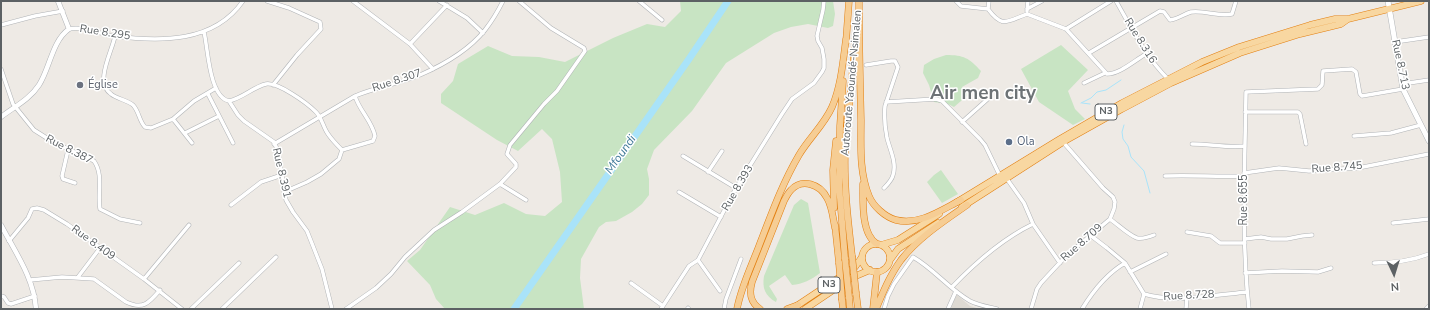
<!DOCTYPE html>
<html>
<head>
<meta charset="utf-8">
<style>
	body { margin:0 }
	#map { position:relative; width:1430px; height:310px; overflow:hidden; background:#eeeae5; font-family:"Nunito Sans",sans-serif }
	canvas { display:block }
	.frame { position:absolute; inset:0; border:2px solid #5c6164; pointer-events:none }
	.north { position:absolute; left:1374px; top:254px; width:40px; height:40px; -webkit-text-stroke:3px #fff; paint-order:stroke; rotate:176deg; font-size:11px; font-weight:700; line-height:16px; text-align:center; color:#5c6164 }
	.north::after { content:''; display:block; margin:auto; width:14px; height:18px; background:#5c6164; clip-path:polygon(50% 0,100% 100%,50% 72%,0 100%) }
</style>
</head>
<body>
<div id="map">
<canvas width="1430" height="310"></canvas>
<div class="frame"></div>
<div class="north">N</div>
</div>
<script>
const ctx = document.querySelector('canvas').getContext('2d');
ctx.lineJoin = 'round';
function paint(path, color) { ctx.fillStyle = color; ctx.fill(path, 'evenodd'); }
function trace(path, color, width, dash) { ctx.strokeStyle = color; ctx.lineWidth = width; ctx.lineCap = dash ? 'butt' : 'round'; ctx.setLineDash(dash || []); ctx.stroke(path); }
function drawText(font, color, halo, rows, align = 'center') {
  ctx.font = font + ' "Nunito Sans",sans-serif'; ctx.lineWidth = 3; ctx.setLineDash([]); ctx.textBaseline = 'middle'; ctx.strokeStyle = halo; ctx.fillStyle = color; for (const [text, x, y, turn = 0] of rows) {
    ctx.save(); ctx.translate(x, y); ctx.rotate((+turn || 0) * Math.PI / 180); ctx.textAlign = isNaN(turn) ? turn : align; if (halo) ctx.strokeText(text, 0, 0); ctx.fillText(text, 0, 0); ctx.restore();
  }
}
paint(new Path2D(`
	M 957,295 L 970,306 L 980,309 L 951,309 L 954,299 Z`), '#dedad3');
paint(new Path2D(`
	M 680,1 L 833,1 L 835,14 L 833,26 L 828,28 L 808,24 L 791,27 L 774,33 L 726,63 L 692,111 L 654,150 L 647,169 L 649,179 L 649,195 L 642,204 L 632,212 L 616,221 L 606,222 L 599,227 L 581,259 L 580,278 L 584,309 L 445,309 L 436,299 L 430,285 L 407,261 L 420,250 L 450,207 L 475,215 L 504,203 L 526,214 L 545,216 L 562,202 L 560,172 L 552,139 L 542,129 L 518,151 L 497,140 L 441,103 L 441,94 L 453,81 L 458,64 L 488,46 L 512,56 L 539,57 L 565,62 L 613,38 L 647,24 L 665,27 L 681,11 Z
	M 1061,45 L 1088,70 L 1068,91 L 1075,109 L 1085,119 L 1073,125 L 1039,102 L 1021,69 Z
	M 946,55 C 964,55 969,58 981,71 L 978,78 L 962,87 L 968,95 L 954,107 L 948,104 L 934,102 L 929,85 L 923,73 L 924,65 L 934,59 Z
	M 941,170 L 958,194 L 942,203 L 927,182 L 934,175 Z
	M 801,199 L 808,203 L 820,273 C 811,280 803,284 792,285 L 785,275 L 769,286 L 777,299 L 776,302 C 765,296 762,288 764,276 L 794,205 Z`), '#c8e4c3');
trace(new Path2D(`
	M 1081,103 L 1091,98 L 1097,92 L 1106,90 L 1121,80
	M 1082,103 L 1090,104
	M 1124,125 L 1122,132 L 1123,139 L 1128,146 L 1131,157 L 1144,171 L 1150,193`), '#a9e3f9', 1);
trace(new Path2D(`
	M 514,309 L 689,59 L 728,1`), '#a9e3f9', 7);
const minor = new Path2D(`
	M 267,1 L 289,8 L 320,22 L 321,29 L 297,55 L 273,85
	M 353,1 L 410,44 L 433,69
	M 439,1 L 467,18 L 483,33
	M 519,1 L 551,28 L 584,48 L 585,51 L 557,91 L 544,104 L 510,145 L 507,154 L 516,164 L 516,167 L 500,184 L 526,200
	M 639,1 L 662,20
	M 956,1 L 961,6 L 988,9 C 1003,29 1007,21 1027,14 L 1066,29 L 1107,74 C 1120,74 1135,60 1146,54
	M 1116,1 C 1132,29 1145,56 1168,79
	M 988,9 L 989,1
	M 1027,9 L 1042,1
	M 1027,11 L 1028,1
	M 1,25 L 35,16 L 63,11
	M 69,29 C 84,26 100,34 114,36 C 160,42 214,43 243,1
	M 1066,29 L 1111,1
	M 204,32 C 208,48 209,97 229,101 L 238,115 L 244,121 L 274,142 L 278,151 L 286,200 L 293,212 L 307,231 L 311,241 L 322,269 L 332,309
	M 115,36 C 112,52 94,82 111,94 C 117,99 127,100 133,105 C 139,111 139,121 145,127 L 151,128 L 173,119 L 192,143
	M 1395,42 L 1429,37
	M 410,44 L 447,5
	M 1089,53 L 1160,11 L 1164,12 L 1170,20 C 1178,19 1184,14 1191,12 C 1205,10 1218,17 1232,14 L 1236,1
	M 866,65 L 891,61 L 895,61 L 898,67 L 885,106 C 884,116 885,128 887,138 C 890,150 897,163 893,175 C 892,180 888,184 884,188
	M 1,69 L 13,104 L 34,130 L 53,142 L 94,161 C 104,175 97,194 100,209 L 120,219 L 140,223
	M 1084,83 L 1105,73
	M 1402,84 L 1429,80
	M 208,94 L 233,143
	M 229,101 C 243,98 253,87 266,84 C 278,82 307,103 316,112 C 322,118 323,127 328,134 C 332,140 337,145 342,150 L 373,141 L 375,136 C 372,121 359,110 355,96
	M 886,102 L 936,99 L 942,101 L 980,139 L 985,145 L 1000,176
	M 1245,112 L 1298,112 L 1300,114 L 1306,144
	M 173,119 L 194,101 L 216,88
	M 962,122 L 990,97 L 990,94
	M 185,133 L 219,116
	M 1354,136 L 1391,133 L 1421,125
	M 274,144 L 355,96 C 376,87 399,84 420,75 C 443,65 469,50 485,30 C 492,21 498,11 503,1
	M 1192,144 C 1210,144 1227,148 1245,146
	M 68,150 L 62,176 L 63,179 L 75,183
	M 683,156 L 736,188
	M 708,172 L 722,151
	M 1244,173 L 1279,168 L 1309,171 L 1358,168 L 1429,154
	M 1165,176 C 1192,175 1218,177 1244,176
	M 1007,179 L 1024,203 L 1033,224 L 1060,263
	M 284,192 L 307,182 L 321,174 L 339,159 L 342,150
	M 679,192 L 721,217
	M 231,205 L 261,182 L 282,175
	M 1110,219 C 1117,224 1130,236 1137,238 C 1143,239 1149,237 1154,235
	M 1393,223 L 1429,219
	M 1187,232 L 1211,236 L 1220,243 L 1245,243
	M 1090,235 L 1107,248 L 1125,263 L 1144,294 C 1173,303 1216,295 1247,292
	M 1245,239 L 1261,237 L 1271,239 L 1287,239 L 1302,236 L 1312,235
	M 9,241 L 28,218 L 32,209 L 37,208 L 44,210 L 67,224 L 144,279 L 182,309
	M 698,260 L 720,291
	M 1374,263 C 1393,263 1411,261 1429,254
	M 1130,272 L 1166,254
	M 1245,273 L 1282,271 L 1318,272 L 1331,268
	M 78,277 L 100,248
	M 144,279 L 189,225
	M 30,280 L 62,277 L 94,279 L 126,302 C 143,310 149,303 160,290
	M 631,283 L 663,306
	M 952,287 C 976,262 1002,239 1033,224
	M 1,296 L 4,297 L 8,303 L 11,304 L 35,296
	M 688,308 L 689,309
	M 191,309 L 239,263
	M 222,309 L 276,257
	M 346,309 L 376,288 L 391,274 L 405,257 L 434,230 L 462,212 L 500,184
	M 661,309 L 689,266 L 698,260 L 736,188 L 782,114 L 792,99 L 814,83 L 822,72 L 824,68 L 824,59 L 822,48 L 818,41 L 817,36 L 823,10 L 824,1
	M 724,309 L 726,299 L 741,259
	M 884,309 L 888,296 L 894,284 L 913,257 C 934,269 949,289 970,301 C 978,305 989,307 997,309
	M 948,309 L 956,291
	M 1031,309 L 1037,289 L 1041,283 L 1066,256 L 1110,219 L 1114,209 L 1115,202 L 1113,197 L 1103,188 L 1063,142
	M 1082,309 C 1093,291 1106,274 1125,263
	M 1140,309 L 1144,294
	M 1186,309 L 1187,297
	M 1249,309 C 1241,237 1245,164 1246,92 L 1318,89 L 1322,85 L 1323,71 L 1352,69 L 1356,72 L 1360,94 L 1362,96 L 1403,89`);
const tertiary = new Path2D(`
	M 1,117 C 14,107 30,99 39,85 C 50,68 52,41 69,29 L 58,1
	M 1,225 C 15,252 34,278 36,309`);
const secondary = new Path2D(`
	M 1388,1 L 1403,89 L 1429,141
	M 1427,309 L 1429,307`);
const trunk = new Path2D(`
	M 957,202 L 1060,139 L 1122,103 L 1202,62 L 1239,47 L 1310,25 L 1335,19 L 1348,19 L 1421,1
	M 962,207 L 1063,142 L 1122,109 L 1171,83 L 1240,53 L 1300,34 L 1341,24 L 1348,19
	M862 258a14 14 0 1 1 28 0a14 14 0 1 1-28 0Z
	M 881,245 L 898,240 L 939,214
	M 890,260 L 898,249 L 938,223
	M 795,307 L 855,267 L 862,257
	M 805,309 L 851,278 L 870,270`);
const motorway = new Path2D(`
	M 859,1 C 859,41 860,80 861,120 C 861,145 859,172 869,196 C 873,206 885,217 896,220 C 919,226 941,210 961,200
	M 846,42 L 849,1
	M 843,81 L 840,126 L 839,185 L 845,259
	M 863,184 C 863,202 861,234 877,244
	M 834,208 L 833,170 L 836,141
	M 835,225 L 839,263
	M 852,256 C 848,221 844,187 845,152 C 847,115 853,78 855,40
	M 856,293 L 858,309
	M 849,297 L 850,309
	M 842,300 L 843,309
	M 737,309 C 741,287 751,267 759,246 C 771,215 782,184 799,155 C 809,138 824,125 832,107 C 841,86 843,62 846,39
	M 760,309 C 750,302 749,293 752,282 L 784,201 C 786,197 788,193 791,190 C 802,178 820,184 827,198 C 832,206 833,218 835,228
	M 787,309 L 798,305
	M 873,309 L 877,272
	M 876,309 C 883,292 890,275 901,260 C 918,238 944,221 967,205`);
trace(minor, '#b0b3b6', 4.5);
trace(tertiary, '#b0b3b6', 5.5);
trace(secondary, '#b1b5b8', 6);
trace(trunk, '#e27f10', 7);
trace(motorway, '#e27f10', 7);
trace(minor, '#fff', 3.5);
trace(tertiary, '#fff', 4.5);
trace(secondary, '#fff', 5);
trace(trunk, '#f8d7a1', 6);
trace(motorway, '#f6cd94', 6);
const motorwayBridge = new Path2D(`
	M 852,256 L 856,293
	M 845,259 L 849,297
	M 839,263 L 842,300`);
trace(motorwayBridge, '#e27f10', 7, []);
trace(motorwayBridge, '#f6cd94', 6);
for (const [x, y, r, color] of [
	[80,85,4,"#6b7280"],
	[1009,142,4,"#5c6f8a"]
]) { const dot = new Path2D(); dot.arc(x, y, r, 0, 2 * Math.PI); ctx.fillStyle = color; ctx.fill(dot); trace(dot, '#fff', 1.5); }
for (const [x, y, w] of [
	[1106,112,22],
	[829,285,22]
]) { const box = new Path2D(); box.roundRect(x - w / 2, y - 8, w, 16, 3); ctx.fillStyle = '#fff'; ctx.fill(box); trace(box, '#5c6164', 1); }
drawText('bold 10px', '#5c6164', null, [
	["N3",1106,112],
	["N3",829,285]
]);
drawText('11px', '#5c6164', '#fff', [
	["Rue 8.295",105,33,9],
	["Rue 8.316",1140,41,58],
	["Rue 8.713",1400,65,78],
	["Rue 8.307",397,81,-18],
	["Autoroute Yaoundé-Nsimalen",852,83,-85],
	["Rue 8.387",69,150,27],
	["Rue 8.745",1337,168,-4],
	["Rue 8.391",281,173,77],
	["Rue 8.393",738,188,-60],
	["Rue 8.655",1244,200,-90],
	["Rue 8.409",93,243,36],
	["Rue 8.709",1082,243,-41],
	["Rue 8.728",1189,296,-3]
]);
drawText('11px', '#5b616d', '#fff', [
	["Église",88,85]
], 'left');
drawText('11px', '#4e5e75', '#fff', [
	["Ola",1017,142]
], 'left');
drawText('italic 12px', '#417a99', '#fff', [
	["Mfoundi",621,155,-55]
]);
drawText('bold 19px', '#6d7376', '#fff', [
	["Air men city",983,94]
]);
</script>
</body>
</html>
